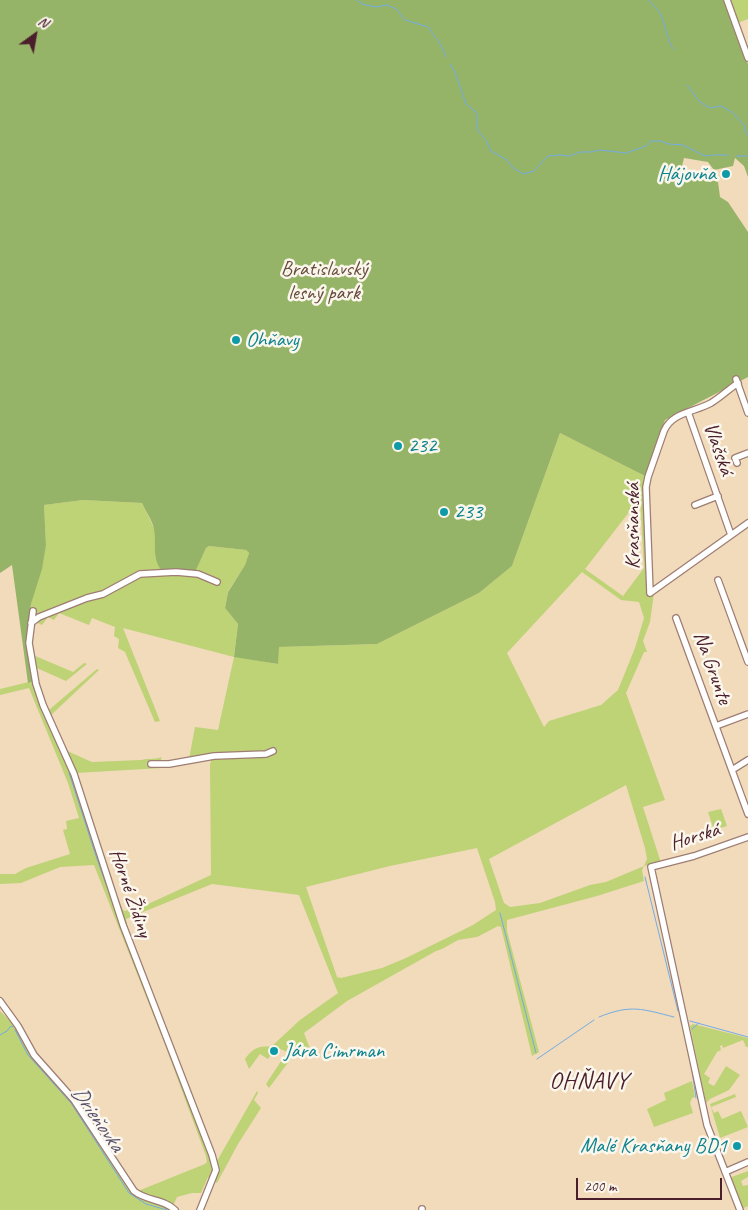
<!DOCTYPE html>
<html>
<head>
<meta charset="utf-8">
<style>
	body { margin:0 }
	#map { position:relative; width:748px; height:1210px; overflow:hidden; background:#f1dbbb; font-family:Caveat,sans-serif }
	canvas { display:block }
	.north { position:absolute; left:10px; top:10px; width:50px; height:50px; -webkit-text-stroke:4px #fbf7ec; paint-order:stroke; rotate:32deg; font-size:14px; font-weight:700; line-height:20px; text-align:center; color:#4a1f2b }
	.north::after { content:''; display:block; margin:auto; width:18px; height:22px; background:#4a1f2b; clip-path:polygon(50% 0,100% 100%,50% 72%,0 100%) }
	.scale { position:absolute; left:576px; top:1178px; width:146px; height:22px; box-sizing:border-box; border:2px solid #4a1f2b; border-top:0; padding-left:6px; font-size:15px; line-height:18px; white-space:nowrap; color:#4a1f2b; -webkit-text-stroke:4px #fbf7ec; paint-order:stroke }
</style>
</head>
<body>
<div id="map">
<canvas width="748" height="1210"></canvas>
<div class="north">N</div>
<div class="scale">200 m</div>
</div>
<script>
const ctx = document.querySelector('canvas').getContext('2d');
ctx.lineJoin = 'round';
function paint(path, color) { ctx.fillStyle = color; ctx.fill(path, 'evenodd'); }
function trace(path, color, width, dash) { ctx.strokeStyle = color; ctx.lineWidth = width; ctx.lineCap = dash ? 'butt' : 'round'; ctx.setLineDash(dash || []); ctx.stroke(path); }
function drawText(font, color, halo, rows, align = 'center') {
  ctx.font = font + ' Caveat,sans-serif'; ctx.lineWidth = 5; ctx.setLineDash([]); ctx.textBaseline = 'middle'; ctx.strokeStyle = halo; ctx.fillStyle = color; for (const [text, x, y, turn = 0] of rows) {
    ctx.save(); ctx.translate(x, y); ctx.rotate((+turn || 0) * Math.PI / 180); ctx.textAlign = isNaN(turn) ? turn : align; if (halo) ctx.strokeText(text, 0, 0); ctx.fillText(text, 0, 0); ctx.restore();
  }
}
paint(new Path2D(`
	M 730,0 L 748,0 L 748,19 L 738,23 Z
	M 560,433 L 645,476 L 643,481 L 648,595 L 654,593 L 650,622 L 643,641 L 647,652 L 644,652 L 626,693 L 665,800 L 643,807 L 661,863 L 644,866 L 642,870 L 644,881 L 597,896 L 507,920 L 507,931 L 539,1052 L 532,1056 L 501,927 L 498,926 L 477,937 L 458,940 L 442,949 L 436,951 L 347,1001 L 304,1033 L 310,1049 L 307,1050 L 303,1047 L 299,1048 L 269,1088 L 266,1084 L 287,1052 L 276,1047 L 268,1059 L 260,1054 L 249,1069 L 245,1059 C 252,1049 259,1045 271,1047 L 300,1020 L 338,993 L 299,895 L 212,884 L 126,919 L 129,933 L 217,1161 L 257,1091 L 258,1093 L 254,1100 L 261,1108 L 238,1144 L 217,1183 L 208,1177 L 201,1193 L 192,1193 L 177,1197 L 173,1206 L 151,1198 L 138,1191 L 205,1164 L 207,1162 L 206,1156 L 164,1042 L 94,865 L 60,867 L 21,883 L 0,884 L 0,874 L 15,874 L 26,868 L 70,854 L 63,830 L 67,829 L 66,821 L 79,818 L 68,783 L 29,688 L 0,695 L 0,689 L 33,681 L 43,715 L 97,669 L 99,670 L 50,716 L 65,750 L 92,762 L 141,760 C 148,758 155,760 161,757 L 162,768 L 76,773 L 112,884 L 123,910 L 125,911 L 146,905 L 211,875 L 210,765 L 212,756 L 189,759 L 195,727 L 218,730 L 234,657 L 123,628 L 160,721 L 155,722 L 125,652 L 118,648 L 119,639 L 114,636 L 115,627 L 92,618 L 89,625 L 59,613 L 54,620 L 48,617 L 42,625 L 36,622 L 34,624 L 31,643 L 33,655 L 73,672 L 84,663 L 87,664 L 66,681 L 30,665 L 26,643 L 31,604 L 46,545 L 44,505 L 83,500 L 142,503 L 153,526 L 194,572 L 206,548 L 209,546 L 246,550 L 249,553 L 245,565 L 228,591 L 225,608 L 238,624 L 234,656 L 277,664 L 278,647 L 377,644 L 479,593 L 512,566 ZM 640,498 L 644,568 L 623,596 L 585,569 ZM 582,572 L 621,600 L 639,602 L 644,618 L 635,648 L 618,690 L 601,705 L 549,721 L 544,727 L 507,653 ZM 626,785 L 645,848 L 647,859 L 644,866 L 606,882 L 590,885 L 540,903 L 510,907 L 504,903 L 489,859 ZM 477,848 L 495,902 L 496,910 L 473,925 L 406,958 L 382,968 L 341,978 L 337,977 L 306,887 L 390,866 Z
	M 721,809 L 727,826 L 714,830 L 708,812 Z
	M 0,1011 L 9,1020 L 13,1021 L 21,1035 L 144,1200 L 166,1206 L 172,1210 L 0,1210 Z
	M 693,1024 L 748,1038 L 748,1047 L 746,1047 L 743,1040 L 723,1048 L 722,1045 L 720,1046 L 721,1050 L 717,1052 L 704,1074 L 710,1078 L 708,1083 L 714,1086 L 726,1066 L 740,1075 L 729,1090 L 710,1099 L 706,1103 L 690,1026 Z
	M 692,1081 L 695,1097 L 692,1098 L 690,1103 L 693,1113 L 654,1127 L 647,1109 L 666,1100 L 664,1093 Z
	M 735,1094 L 736,1097 L 711,1107 L 714,1113 L 718,1111 L 722,1119 L 741,1111 L 748,1127 L 720,1138 L 710,1104 Z
	M 748,1171 L 748,1177 L 741,1181 L 743,1186 L 748,1185 L 748,1206 L 741,1209 L 729,1178 Z`), '#bed276');
paint(new Path2D(`
	M 0,0 L 724,0 L 748,64 L 748,177 L 744,166 L 735,158 L 733,166 L 714,170 L 708,162 L 684,158 L 681,170 L 718,182 L 720,197 L 728,202 L 748,232 L 748,377 L 665,420 L 645,476 L 560,433 L 512,566 L 479,593 L 377,644 L 279,647 L 278,664 L 234,657 L 238,624 L 225,608 L 228,592 L 245,565 L 249,553 L 246,550 L 209,546 L 206,548 L 195,572 L 163,572 C 150,558 158,541 153,525 C 150,517 145,510 142,503 L 83,500 L 44,505 L 46,545 L 42,569 L 31,604 L 26,643 L 33,681 L 28,683 L 12,565 L 0,573 Z`), '#96b467');
trace(new Path2D(`
	M 357,0 L 362,4 L 376,7 L 387,5 L 396,9 L 405,20 L 428,27 C 436,39 441,42 446,57
	M 649,0 C 652,5 657,8 660,13 C 666,26 666,36 673,49
	M 450,64 L 455,72 L 466,104 L 476,112 L 478,131 L 486,140 L 491,151 L 507,160 L 512,167 L 523,174 L 534,171 L 548,156 L 560,155 L 570,156 L 580,152 L 591,152 L 600,150 L 626,153 L 646,146 L 651,141 L 661,141 L 669,144 L 683,145 L 705,156 L 713,155
	M 687,85 L 700,102 L 710,108 L 721,106 L 732,112 L 745,126 L 746,133 L 748,135
	M 715,155 L 728,155
	M 736,156 L 748,156
	M 69,773 C 83,814 95,857 111,897
	M 645,877 L 678,1011
	M 500,913 L 536,1053
	M 599,1017 C 631,1004 642,1009 674,1017
	M 681,1021 L 686,1039
	M 690,1021 L 748,1037
	M 692,1029 L 699,1023
	M 15,1030 L 28,1055 L 71,1103 L 129,1193 L 146,1204 L 167,1210
	M 0,1035 L 7,1031 L 11,1026 L 13,1027
	M 537,1059 L 594,1020
	M 691,1063 L 696,1098
	M 209,1155 L 210,1161`), '#74abe3', 1);
const street = new Path2D(`
	M 727,0 L 748,58
	M 736,379 L 748,413
	M 688,412 L 731,535
	M 737,463 L 735,458 L 748,453
	M 695,505 L 718,496
	M 718,580 L 748,662
	M 650,593 L 646,487 L 648,477 L 664,431 C 672,412 695,412 711,403 C 721,397 729,389 738,383
	M 650,593 L 748,523
	M 33,611 L 29,643 L 36,684 L 43,705 L 74,774 L 123,925 L 212,1155 L 216,1170 L 200,1210
	M 676,618 L 748,814
	M 31,623 L 39,617 L 87,598 L 103,594 L 140,574 L 176,572 L 198,574 L 217,582
	M 716,726 L 748,714
	M 151,764 L 169,764 L 214,756 L 266,754 L 273,751
	M 732,770 L 748,760
	M 0,1001 L 18,1026 L 34,1055 L 74,1100 L 134,1191 C 146,1201 164,1199 175,1210
	M 725,1172 L 748,1162
	M 422,1210 L 422,1209
	M 740,1210 L 707,1125 L 651,867 L 694,856 L 748,837`);
trace(street, '#9e7d73', 8);
trace(street, '#fff', 5.5);
for (const [x, y, r, color] of [
	[726,174,5,"#0f9aa8"],
	[236,340,5,"#0f9aa8"],
	[398,446,5,"#0f9aa8"],
	[444,512,5,"#0f9aa8"],
	[274,1051,5,"#0f9aa8"],
	[737,1146,5,"#0f9aa8"]
]) { const dot = new Path2D(); dot.arc(x, y, r, 0, 2 * Math.PI); ctx.fillStyle = color; ctx.fill(dot); trace(dot, '#fbf7ec', 2); }
drawText('21px', '#0d838f', '#fbf7ec', [
	["Hájovňa",716,174,"right"],
	["Ohňavy",246,340],
	["232",408,446],
	["233",454,512],
	["Jára Cimrman",284,1051],
	["Malé Krasňany BD1",727,1146,"right"]
], 'left');
drawText('21px', '#674c3e', '#fbf7ec', [
	["Bratislavský",324,269],
	["lesný park",324,293]
]);
drawText('21px', '#4a1f2b', '#fbf7ec', [
	["Vlašská",718,449,71],
	["Krasňanská",633,526,-90],
	["Na Grunte",712,668,70],
	["Horská",695,837,-17],
	["Horné Židiny",130,893,71]
]);
drawText('italic 22px', '#59506b', '#fbf7ec', [
	["Drieňovka",97,1119,55]
]);
ctx.letterSpacing = '1px';
drawText('24px', '#4a1f2b', '#fbf7ec', [
	["OHŇAVY",589,1082]
]);
ctx.letterSpacing = '0px';
</script>
</body>
</html>
